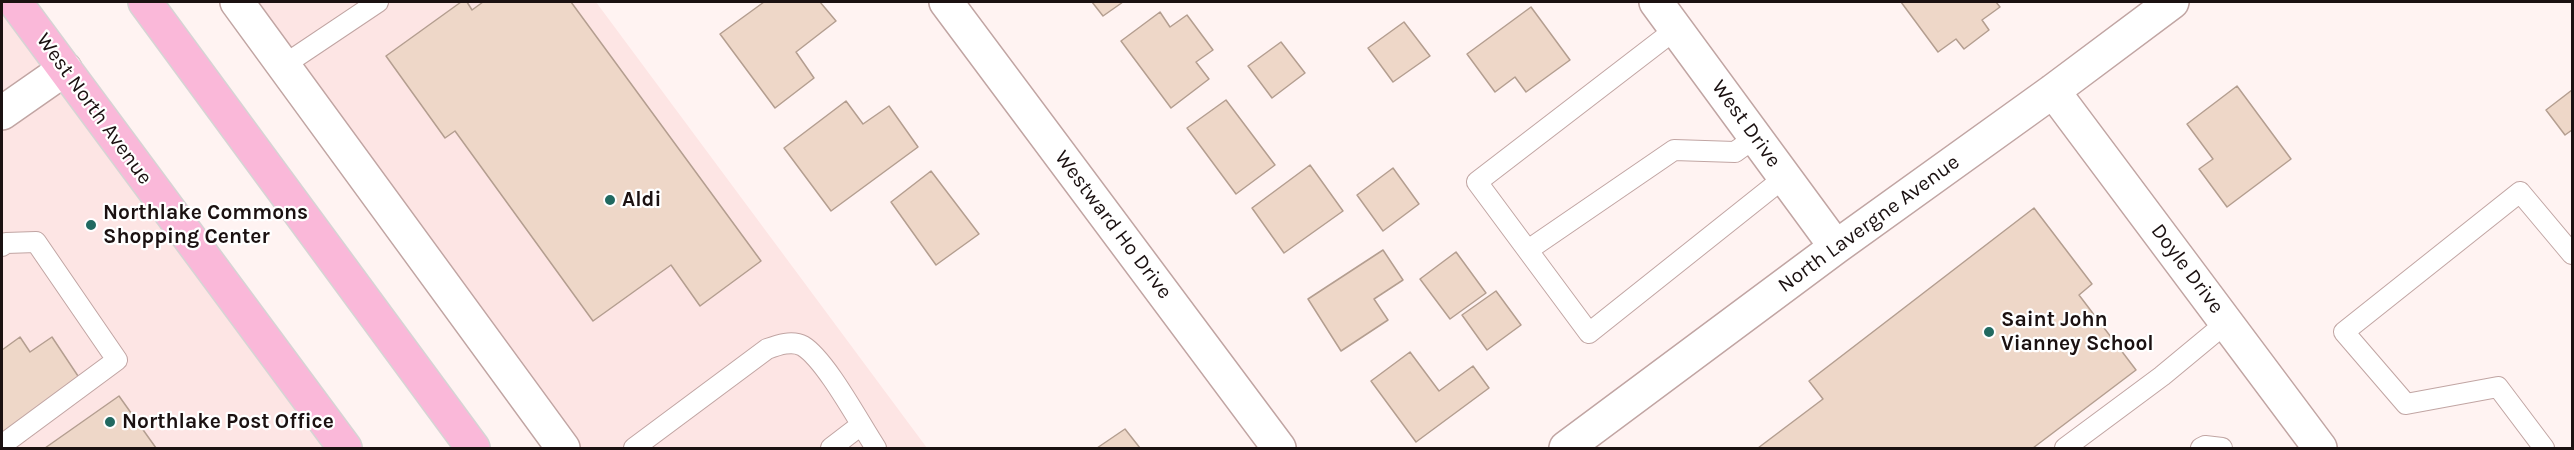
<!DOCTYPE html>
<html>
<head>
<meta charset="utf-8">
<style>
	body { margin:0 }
	#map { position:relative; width:2574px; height:450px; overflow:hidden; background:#fff3f2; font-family:Karla,sans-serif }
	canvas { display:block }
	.frame { position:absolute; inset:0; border:3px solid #1b1111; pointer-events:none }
</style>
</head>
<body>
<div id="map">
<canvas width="2574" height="450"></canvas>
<div class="frame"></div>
</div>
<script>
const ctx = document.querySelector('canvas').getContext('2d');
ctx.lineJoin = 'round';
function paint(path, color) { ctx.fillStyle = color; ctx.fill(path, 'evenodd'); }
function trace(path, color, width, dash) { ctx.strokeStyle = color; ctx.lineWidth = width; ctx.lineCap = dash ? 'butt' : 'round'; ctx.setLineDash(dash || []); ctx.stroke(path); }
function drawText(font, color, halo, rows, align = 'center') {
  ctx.font = font + ' Karla,sans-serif'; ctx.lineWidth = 4.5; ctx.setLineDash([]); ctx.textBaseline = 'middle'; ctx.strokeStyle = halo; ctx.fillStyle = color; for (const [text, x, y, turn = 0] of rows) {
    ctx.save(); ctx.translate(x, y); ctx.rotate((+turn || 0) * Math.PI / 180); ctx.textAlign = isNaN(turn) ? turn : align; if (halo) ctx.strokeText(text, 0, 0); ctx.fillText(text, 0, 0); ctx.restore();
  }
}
paint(new Path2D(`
	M 2,2 L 345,448 L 2,448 Z
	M 237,2 L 596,2 L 927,448 L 563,448 Z`), '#fde5e4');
const building = new Path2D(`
	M 461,2 L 467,2 L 472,10 L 483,2 L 571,2 L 761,261 L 700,306 L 671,265 L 593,321 L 455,131 L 445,138 L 386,56 Z
	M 764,2 L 820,2 L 836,21 L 796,52 L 814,78 L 775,108 L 720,34 Z
	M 1092,2 L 1123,2 L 1103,16 Z
	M 1901,2 L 1996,2 L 2000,7 L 1982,20 L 1989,30 L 1964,49 L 1956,39 L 1938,52 Z
	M 1531,7 L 1570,60 L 1526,92 L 1515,77 L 1495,92 L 1467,54 Z
	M 1160,12 L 1170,27 L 1187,15 L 1213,50 L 1196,62 L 1209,79 L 1171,108 L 1121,41 Z
	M 1404,22 L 1430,56 L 1393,82 L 1368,48 Z
	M 1281,42 L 1305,73 L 1272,98 L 1248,66 Z
	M 2237,86 L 2291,159 L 2227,207 L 2199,169 L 2213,159 L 2187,124 Z
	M 2572,90 L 2572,130 L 2565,135 L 2546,110 Z
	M 1226,100 L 1275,165 L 1236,194 L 1187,128 Z
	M 846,101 L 863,124 L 889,106 L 918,147 L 831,211 L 784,148 Z
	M 1310,165 L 1343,211 L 1284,253 L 1252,208 Z
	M 1393,168 L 1419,204 L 1383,231 L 1357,195 Z
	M 931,171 L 979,234 L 936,265 L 891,202 Z
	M 2034,208 L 2092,284 L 2079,295 L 2136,370 L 2033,448 L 1758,448 L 1823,399 L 1809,381 Z
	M 1383,250 L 1403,280 L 1374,299 L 1388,320 L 1341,351 L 1308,299 Z
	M 1456,252 L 1486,293 L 1450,319 L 1420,279 Z
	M 1496,291 L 1521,325 L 1487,350 L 1462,315 Z
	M 20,337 L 30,352 L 52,337 L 80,379 L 2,433 L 2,350 Z
	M 1410,352 L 1439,391 L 1473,366 L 1489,388 L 1416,442 L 1371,381 Z
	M 119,396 L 156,448 L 45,448 Z
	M 1125,429 L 1140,448 L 1097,448 Z`);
paint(building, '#eed7c8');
trace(building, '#b49e90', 1.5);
const service = new Path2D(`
	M 1676,29 L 1477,182 L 1589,333 L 1785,177
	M 284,65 L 378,2
	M 2,246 L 6,243 L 36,242 L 117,360 L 2,445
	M 1528,250 L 1674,150 L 1735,152 L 1756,137
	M 634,448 L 767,349 C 778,345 792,340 803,346 C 826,360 860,424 876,448
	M 831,448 L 861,425
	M 2065,448 L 2162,376 L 2226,323
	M 2201,448 L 2205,446 L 2222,448
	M 2544,448 L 2498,387 L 2406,404 L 2344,332 L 2520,192 L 2572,254`);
const minor = new Path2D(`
	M 237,2 L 563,448
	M 946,2 L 1279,448
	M 1656,2 L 1836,247
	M 2053,91 L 2320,448
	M 2,113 L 65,69
	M 1566,448 L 1836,247 L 2053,91 L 2172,2`);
const primary = new Path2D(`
	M 15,2 L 345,448
	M 145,2 L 473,448`);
trace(service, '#c1a5a3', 22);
trace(minor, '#c1a5a3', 36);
trace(primary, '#d6d4d4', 36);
trace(service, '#fff', 20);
trace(minor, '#fff', 33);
trace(primary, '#fab8d9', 33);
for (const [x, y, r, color] of [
	[610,200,6,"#216960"],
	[91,225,6,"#216960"],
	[1989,332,6,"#216960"],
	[110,422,6,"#216960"]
]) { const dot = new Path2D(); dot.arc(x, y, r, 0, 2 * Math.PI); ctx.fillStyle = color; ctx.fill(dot); trace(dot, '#fff', 2); }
drawText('21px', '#1b1111', '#fff', [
	["West North Avenue",94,109,54],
	["West Drive",1746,124,54],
	["North Lavergne Avenue",1869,224,-36],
	["Westward Ho Drive",1113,225,53],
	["Doyle Drive",2187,269,53]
]);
drawText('bold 21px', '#1b1111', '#fff', [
	["Aldi",622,200],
	["Northlake Commons",103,213],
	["Shopping Center",103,237],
	["Saint John",2001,320],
	["Vianney School",2001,344],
	["Northlake Post Office",122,422]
], 'left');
</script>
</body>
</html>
